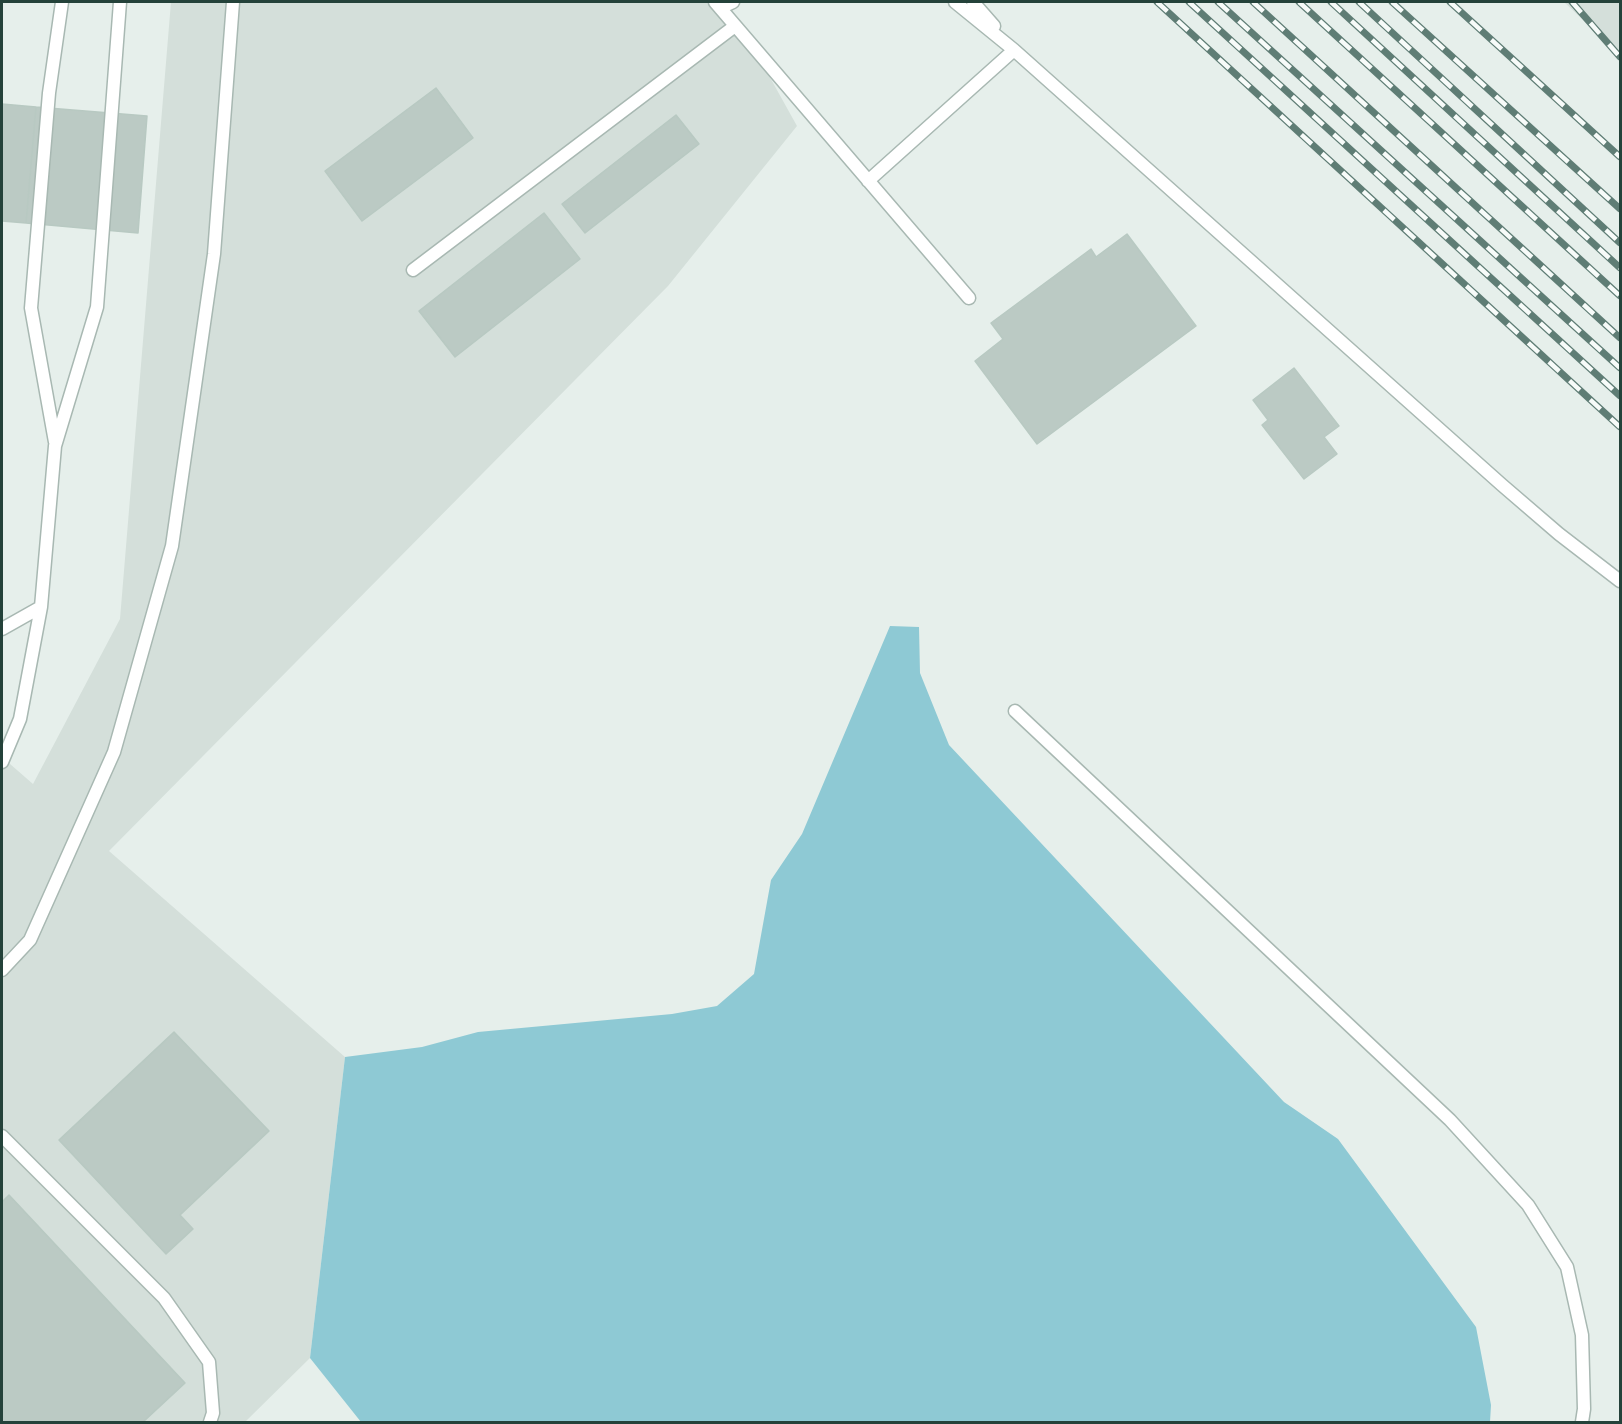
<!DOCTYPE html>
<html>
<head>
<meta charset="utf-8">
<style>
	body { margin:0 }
	#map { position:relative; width:1622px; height:1424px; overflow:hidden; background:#e6efeb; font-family:"Noto Sans",sans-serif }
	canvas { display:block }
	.frame { position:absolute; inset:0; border:3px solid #24423a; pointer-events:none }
</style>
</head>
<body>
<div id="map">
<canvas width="1622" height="1424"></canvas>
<div class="frame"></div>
</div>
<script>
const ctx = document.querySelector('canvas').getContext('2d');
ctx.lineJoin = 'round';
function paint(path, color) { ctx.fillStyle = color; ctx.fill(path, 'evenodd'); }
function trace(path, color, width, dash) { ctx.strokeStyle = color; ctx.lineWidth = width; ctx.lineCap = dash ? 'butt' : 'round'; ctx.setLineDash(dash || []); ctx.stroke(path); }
paint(new Path2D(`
	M 171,2 L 728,2 L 797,126 L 668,286 L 109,851 L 345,1057 L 310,1358 L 245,1422 L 2,1422 L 2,757 L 33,784 L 120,619 Z
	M 1564,2 L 1620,2 L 1620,55 Z`), '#d4dfda');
paint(new Path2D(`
	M 890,626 L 919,627 L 920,673 L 949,745 L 1284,1102 L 1338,1139 L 1476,1327 L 1491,1405 L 1490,1422 L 361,1422 L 310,1358 L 345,1057 L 422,1047 L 478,1032 L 672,1014 L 717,1006 L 754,974 L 771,880 L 802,834 Z`), '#8ec9d4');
const building = new Path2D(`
	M 436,88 L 473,138 L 362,221 L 325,171 Z
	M 2,104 L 36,107 L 26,223 L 2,221 Z
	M 36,107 L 147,116 L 138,233 L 26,223 Z
	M 676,115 L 699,144 L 585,233 L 562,204 Z
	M 544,213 L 580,259 L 455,357 L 419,311 Z
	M 1127,234 L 1196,326 L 1037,444 L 975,361 L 1003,339 L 991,323 L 1091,249 L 1096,257 Z
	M 1294,368 L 1339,426 L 1324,437 L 1337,454 L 1304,479 L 1262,425 L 1268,420 L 1253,400 Z
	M 174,1032 L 269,1131 L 180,1215 L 193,1229 L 166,1254 L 59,1140 Z
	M 9,1195 L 185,1383 L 143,1422 L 2,1422 L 2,1202 Z`);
paint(building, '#bbcac4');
trace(building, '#b8c9c2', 1.5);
const service = new Path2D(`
	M 715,2 L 969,298
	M 955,2 L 1014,50 L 1502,485 L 1559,534 L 1620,581
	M 973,2 L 994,26
	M 720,8 L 733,2
	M 868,181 L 1014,50
	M 413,270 L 735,26
	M 55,442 L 31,308 L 49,93 L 62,2
	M 2,629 L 41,607
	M 1015,711 L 1450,1120 L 1528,1205 L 1567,1267 L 1582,1335 L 1584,1409 L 1582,1422
	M 2,762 L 20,719 L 41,607 L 55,446 L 97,307 L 120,2
	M 2,970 L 30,940 L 114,752 L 172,546 L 214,254 L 233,2
	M 2,1136 L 164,1298 L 209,1362 L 213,1413 L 210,1422`);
trace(service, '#a8b8b2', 15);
trace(service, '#fff', 12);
const rail = new Path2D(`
	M 1157,2 L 1620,427
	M 1189,2 L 1620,396
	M 1218,2 L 1620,368
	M 1253,2 L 1620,338
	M 1299,2 L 1620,296
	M 1331,2 L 1620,268
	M 1359,2 L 1620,243
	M 1392,2 L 1620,209
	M 1450,2 L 1620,157
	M 1572,2 L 1620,57`);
trace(rail, '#5f7d75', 7);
trace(rail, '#f7fbf9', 4.5, [14]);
</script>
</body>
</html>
